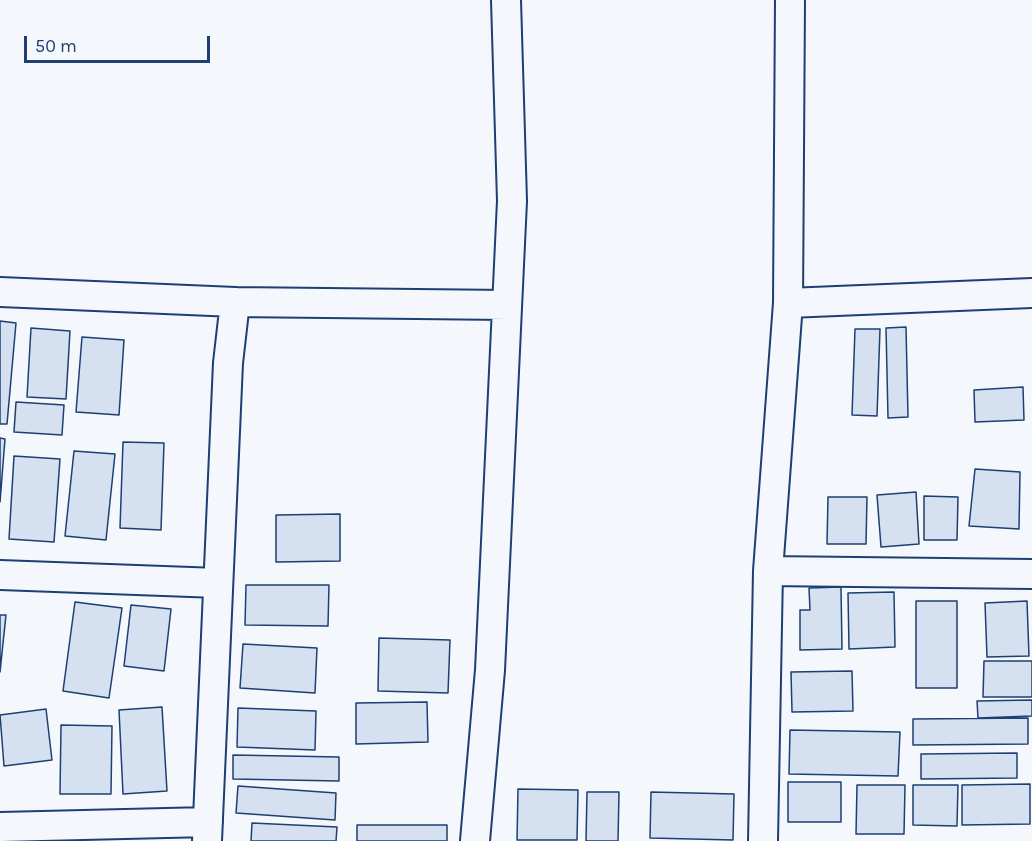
<!DOCTYPE html>
<html>
<head>
<meta charset="utf-8">
<style>
	body { margin:0 }
	#map { position:relative; width:1032px; height:841px; overflow:hidden; background:#f4f7fb; font-family:Karla,sans-serif }
	canvas { display:block }
	.scale { position:absolute; left:24px; top:36px; width:186px; height:27px; box-sizing:border-box; border:3px solid #1d3f73; border-top:0; padding-left:8px; font-size:18px; line-height:21px; white-space:nowrap; color:#1d3f73; -webkit-text-stroke:4px #f4f7fb; paint-order:stroke }
</style>
</head>
<body>
<div id="map">
<canvas width="1032" height="841"></canvas>
<div class="scale">50 m</div>
</div>
<script>
const ctx = document.querySelector('canvas').getContext('2d');
ctx.lineJoin = 'round';
function paint(path, color) { ctx.fillStyle = color; ctx.fill(path, 'evenodd'); }
function trace(path, color, width, dash) { ctx.strokeStyle = color; ctx.lineWidth = width; ctx.lineCap = dash ? 'butt' : 'round'; ctx.setLineDash(dash || []); ctx.stroke(path); }
const building = new Path2D(`
	M 0,321 L 16,323 L 7,424 L 0,424 Z
	M 906,327 L 908,417 L 888,418 L 886,328 Z
	M 31,328 L 70,331 L 66,399 L 27,397 Z
	M 855,329 L 880,329 L 877,416 L 852,415 Z
	M 82,337 L 124,340 L 119,415 L 76,412 Z
	M 1023,387 L 1024,420 L 975,422 L 974,390 Z
	M 16,402 L 64,405 L 62,435 L 14,432 Z
	M 0,438 L 5,439 L 0,502 Z
	M 123,442 L 164,443 L 161,530 L 120,528 Z
	M 74,451 L 115,454 L 106,540 L 65,536 Z
	M 14,456 L 60,459 L 54,542 L 9,539 Z
	M 975,469 L 1020,472 L 1019,529 L 969,526 Z
	M 916,492 L 919,544 L 881,547 L 877,495 Z
	M 924,496 L 958,497 L 957,540 L 924,540 Z
	M 828,497 L 867,497 L 866,544 L 827,544 Z
	M 340,514 L 340,561 L 276,562 L 276,515 Z
	M 246,585 L 329,585 L 328,626 L 245,625 Z
	M 841,587 L 842,649 L 800,650 L 800,610 L 810,610 L 809,588 Z
	M 894,592 L 895,647 L 849,649 L 848,593 Z
	M 916,601 L 957,601 L 957,688 L 916,688 Z
	M 1027,601 L 1029,656 L 987,657 L 985,603 Z
	M 75,602 L 122,608 L 109,698 L 63,691 Z
	M 131,605 L 171,609 L 164,671 L 124,666 Z
	M 0,615 L 6,615 L 0,672 Z
	M 379,638 L 450,640 L 448,693 L 378,691 Z
	M 243,644 L 317,648 L 315,693 L 240,688 Z
	M 984,661 L 1032,661 L 1032,697 L 983,697 Z
	M 852,671 L 853,711 L 792,712 L 791,672 Z
	M 1032,700 L 1032,716 L 978,718 L 977,701 Z
	M 427,702 L 428,742 L 356,744 L 356,703 Z
	M 162,707 L 167,791 L 123,794 L 119,710 Z
	M 238,708 L 316,711 L 315,750 L 237,747 Z
	M 46,709 L 52,760 L 4,766 L 0,715 Z
	M 1028,718 L 1028,744 L 913,745 L 913,719 Z
	M 61,725 L 112,726 L 111,794 L 60,794 Z
	M 790,730 L 900,732 L 898,776 L 789,774 Z
	M 1017,753 L 1017,778 L 921,779 L 921,754 Z
	M 233,755 L 339,757 L 339,781 L 233,779 Z
	M 788,782 L 841,782 L 841,822 L 788,822 Z
	M 1030,784 L 1030,824 L 962,825 L 962,785 Z
	M 857,785 L 905,785 L 904,834 L 856,834 Z
	M 913,785 L 958,785 L 957,826 L 913,825 Z
	M 238,786 L 336,793 L 335,820 L 236,813 Z
	M 518,789 L 578,790 L 577,840 L 517,840 Z
	M 587,792 L 619,792 L 618,841 L 586,841 Z
	M 651,792 L 734,794 L 733,840 L 650,838 Z
	M 252,823 L 337,827 L 336,841 L 251,841 Z
	M 357,825 L 447,825 L 447,841 L 357,841 Z`);
paint(building, '#d5e0f0');
trace(building, '#1d3f73', 1.5);
const minor = new Path2D(`
	M 0,292 L 235,302 L 507,305
	M 788,303 L 1032,293
	M 768,571 L 1032,574
	M 0,575 L 218,583
	M 0,827 L 208,822
	M 207,841 L 228,363 L 235,302
	M 475,841 L 490,670 L 512,201 L 506,0
	M 763,841 L 768,571 L 788,303 L 790,0`);
trace(minor, '#1d3f73', 32);
trace(minor, '#f4f7fb', 28);
</script>
</body>
</html>
